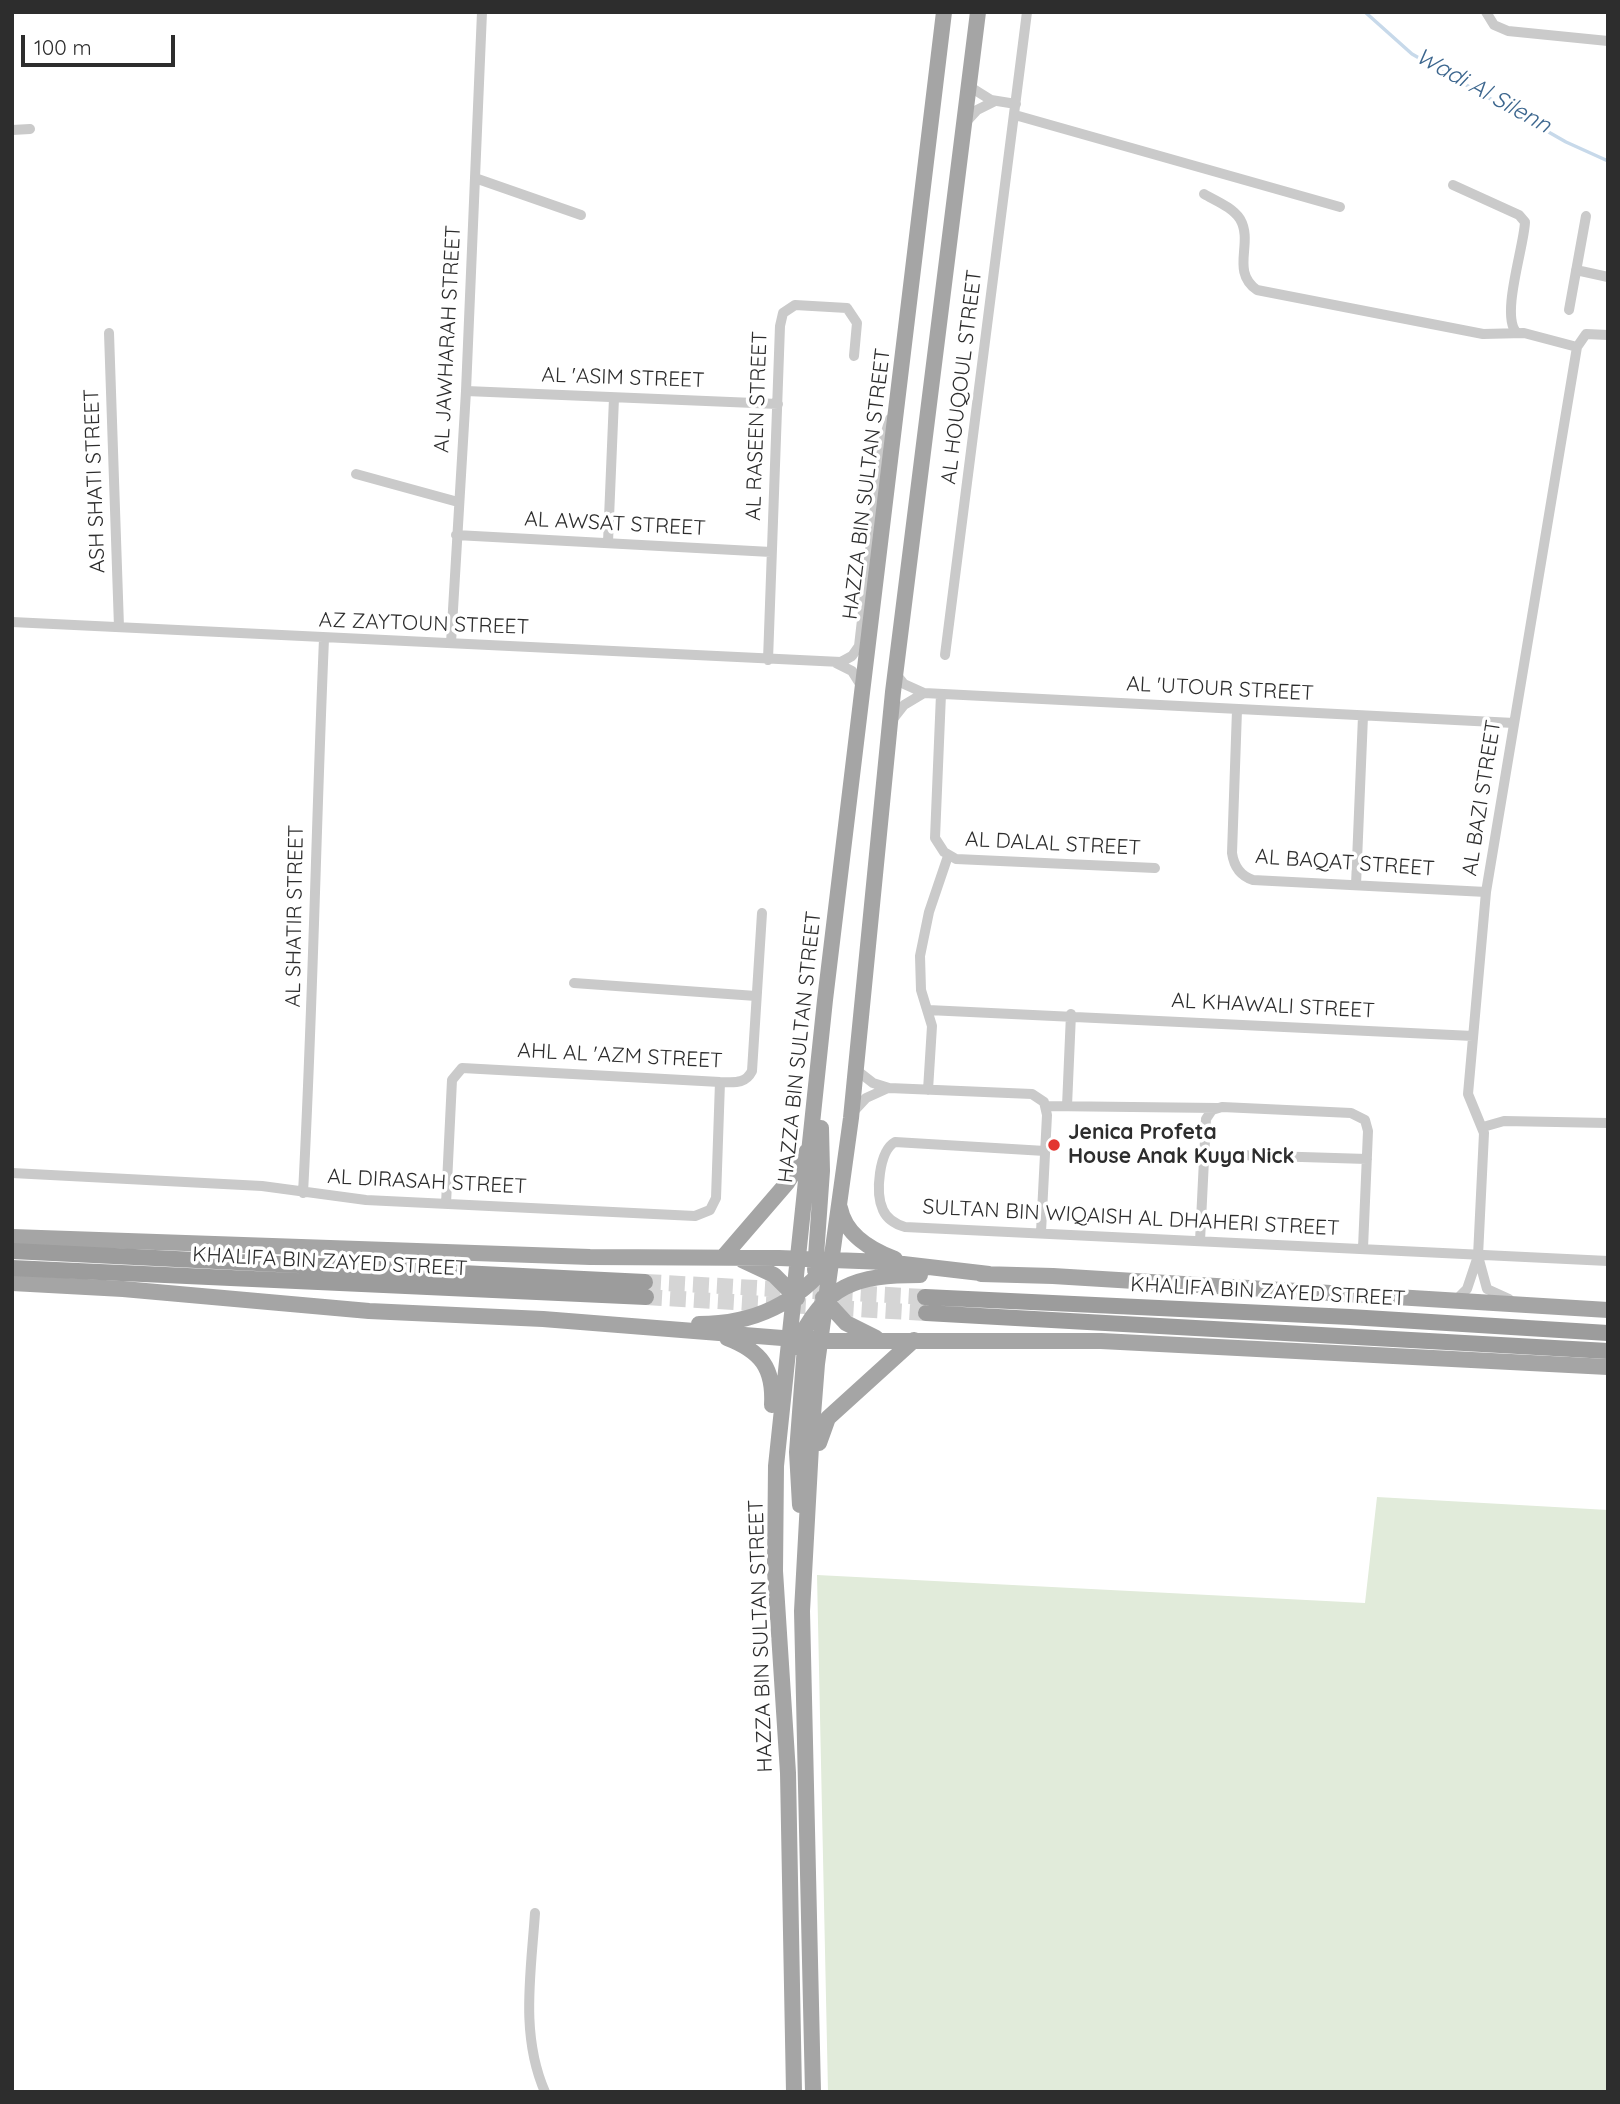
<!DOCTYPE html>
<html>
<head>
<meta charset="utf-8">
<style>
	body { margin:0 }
	#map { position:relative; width:1620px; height:2104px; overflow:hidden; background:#fff; font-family:Quicksand,sans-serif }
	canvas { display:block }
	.frame { position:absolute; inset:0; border:14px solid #2d2d2d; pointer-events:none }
	.scale { position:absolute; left:21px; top:35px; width:154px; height:32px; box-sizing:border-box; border:4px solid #2d2d2d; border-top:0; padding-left:9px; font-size:21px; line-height:24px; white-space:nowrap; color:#2d2d2d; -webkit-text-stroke:5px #fff; paint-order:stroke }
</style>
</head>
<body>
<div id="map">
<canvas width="1620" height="2104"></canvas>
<div class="frame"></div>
<div class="scale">100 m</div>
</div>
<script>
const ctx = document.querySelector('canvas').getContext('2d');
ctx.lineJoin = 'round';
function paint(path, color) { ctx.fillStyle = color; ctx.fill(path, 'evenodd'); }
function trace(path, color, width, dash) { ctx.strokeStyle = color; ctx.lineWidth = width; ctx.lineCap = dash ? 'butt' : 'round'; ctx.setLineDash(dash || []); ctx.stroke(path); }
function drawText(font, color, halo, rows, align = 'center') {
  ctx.font = font + ' Quicksand,sans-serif'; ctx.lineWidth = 7; ctx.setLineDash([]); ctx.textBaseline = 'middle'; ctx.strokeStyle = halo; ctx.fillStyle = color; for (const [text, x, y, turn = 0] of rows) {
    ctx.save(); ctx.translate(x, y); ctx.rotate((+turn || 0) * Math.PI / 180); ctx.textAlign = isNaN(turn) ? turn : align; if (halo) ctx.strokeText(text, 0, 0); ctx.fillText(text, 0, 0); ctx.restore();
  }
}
paint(new Path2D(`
	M 1377,1497 L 1608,1510 L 1608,2092 L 828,2092 L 817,1575 L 1365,1603 Z`), '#e1ebda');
trace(new Path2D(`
	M 1365,12 L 1412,54 L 1566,142 L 1608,161`), '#c7d9ea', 3.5);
trace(new Path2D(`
	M 645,1282 L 925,1297
	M 646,1297 L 926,1313`), '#d5d5d5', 16, [16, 8]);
trace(new Path2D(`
	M 1486,12 L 1494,25 L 1508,31 L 1608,41
	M 967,85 L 991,100 L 1016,104
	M 1015,115 L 1340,207
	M 965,123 L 977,110 L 995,101
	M 12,130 L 30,129
	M 475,178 L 581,215
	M 1453,185 L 1519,215 L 1525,222 C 1524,247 1501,314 1516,332
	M 1204,194 C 1216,201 1232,207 1240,219 C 1254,243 1230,271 1257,290 L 1483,334 L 1524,333 L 1577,347
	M 1576,270 L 1608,277
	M 1569,310 L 1586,216
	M 109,333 L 119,627
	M 466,391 L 778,404
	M 356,474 L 458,502
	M 456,535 L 771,552
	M 608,542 L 614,398
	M 12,622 L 841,662 L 852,656 L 859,646 L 882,445 L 890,419
	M 451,643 L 466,391 L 482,12
	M 945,655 L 1027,12
	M 768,660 L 780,326 L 783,313 L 795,305 L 847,308 L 857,323 L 854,356
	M 836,663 L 852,671 L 862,687
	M 896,674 L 904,684 L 924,693 L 1514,723
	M 941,694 L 935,838 L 944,852 L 956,859 L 1155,868
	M 1237,710 L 1232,853 C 1234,867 1241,876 1253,880 L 1486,892
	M 893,719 L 904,705 L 924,693
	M 1356,885 L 1363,716
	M 574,983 L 756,996
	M 928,1010 L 1473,1036
	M 855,1069 L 873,1083 L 889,1088 L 1032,1094 L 1044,1102 L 1047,1115 L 1041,1232
	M 928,1090 L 932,1026 L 921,990 L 920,956 L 929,912 L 948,856
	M 1047,1106 L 1217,1108
	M 1067,1106 L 1071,1014
	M 853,1112 L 866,1098 L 888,1088
	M 1483,1127 L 1504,1121 L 1608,1123
	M 1045,1151 L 895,1142 C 879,1151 875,1193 883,1210 C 887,1219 895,1224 905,1227 L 1608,1261
	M 1204,1154 L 1367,1159
	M 12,1173 L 262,1186 L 366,1200 L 695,1216 L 710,1210 L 716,1198 L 720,1082
	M 303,1193 C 313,1009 316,824 324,639
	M 446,1204 L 452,1080 L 462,1068 L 720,1082 C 733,1082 745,1085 752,1071 L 762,913
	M 1200,1241 L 1206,1119 L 1212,1110 L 1222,1107 L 1351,1113 L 1365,1120 L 1368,1131 L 1363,1248
	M 1478,1256 L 1487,1289 L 1509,1299
	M 1456,1300 L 1467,1289 L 1478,1256 L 1484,1133 L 1468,1094 L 1486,892 L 1577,347 L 1586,334 L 1608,335
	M 535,1913 C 531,1973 520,2035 545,2092`), '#cacaca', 10);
trace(new Path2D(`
	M 840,1208 C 845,1234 871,1250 895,1259
	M 12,1237 L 590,1257 L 779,1258 L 886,1262 L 989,1274
	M 724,1256 L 787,1183 L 807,1151
	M 742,1260 L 774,1275 L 797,1298
	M 815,1270 L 822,1171 L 821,1128
	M 981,1274 L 1053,1276 L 1608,1310
	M 12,1283 L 123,1289 L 369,1311 L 543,1319 L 820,1341 L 1101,1341 L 1608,1367
	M 823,1298 L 846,1323 L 876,1338
	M 699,1324 C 754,1324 797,1304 831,1260
	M 727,1338 C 761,1351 774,1368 772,1405
	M 796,1347 C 823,1284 857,1275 920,1275
	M 819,1443 L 828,1418 L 914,1340
	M 800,1505 L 797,1452 L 806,1333
	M 794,2092 L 788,1773 L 775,1571 L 776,1466 L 825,1000 L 944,12
	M 813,2092 L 802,1611 L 812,1428 L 817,1364 L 851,1118 L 893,692 L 978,12`), '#a5a5a5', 16);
trace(new Path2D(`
	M 12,1251 L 645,1282
	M 12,1268 L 646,1297
	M 925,1297 L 1350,1317 L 1608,1333
	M 926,1313 L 1608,1351`), '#9c9c9c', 16);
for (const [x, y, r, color] of [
	[1054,1145,7,"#e33530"]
]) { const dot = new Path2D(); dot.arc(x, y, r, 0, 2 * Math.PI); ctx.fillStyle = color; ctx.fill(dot); trace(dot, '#fff', 2.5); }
drawText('21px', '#2d2d2d', '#fff', [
	["AL JAWHARAH STREET",448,339,-87],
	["AL HOUQOUL STREET",962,377,-83],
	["AL 'ASIM STREET",623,378,2],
	["AL RASEEN STREET",757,426,-88],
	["ASH SHATI STREET",95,481,-92],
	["HAZZA BIN SULTAN STREET",867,484,-83],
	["AL AWSAT STREET",615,524,3],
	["AZ ZAYTOUN STREET",424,624,2],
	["AL 'UTOUR STREET",1220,689,3],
	["AL BAZI STREET",1482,798,-81],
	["AL DALAL STREET",1053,844,3],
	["AL BAQAT STREET",1345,863,4],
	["AL SHATIR STREET",295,916,-89],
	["AL KHAWALI STREET",1273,1006,3],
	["HAZZA BIN SULTAN STREET",800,1047,-84],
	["AHL AL 'AZM STREET",620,1056,3],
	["AL DIRASAH STREET",427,1182,3],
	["SULTAN BIN WIQAISH AL DHAHERI STREET",1131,1218,3],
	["KHALIFA BIN ZAYED STREET",330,1262,3],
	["KHALIFA BIN ZAYED STREET",1268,1292,3],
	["HAZZA BIN SULTAN STREET",761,1636,-92]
]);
drawText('bold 21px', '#2d2d2d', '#fff', [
	["Jenica Profeta",1068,1133],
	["House Anak Kuya Nick",1068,1157]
], 'left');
drawText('italic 23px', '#3c668e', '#fff', [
	["Wadi Al Silenn",1483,91,29]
]);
</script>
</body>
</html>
